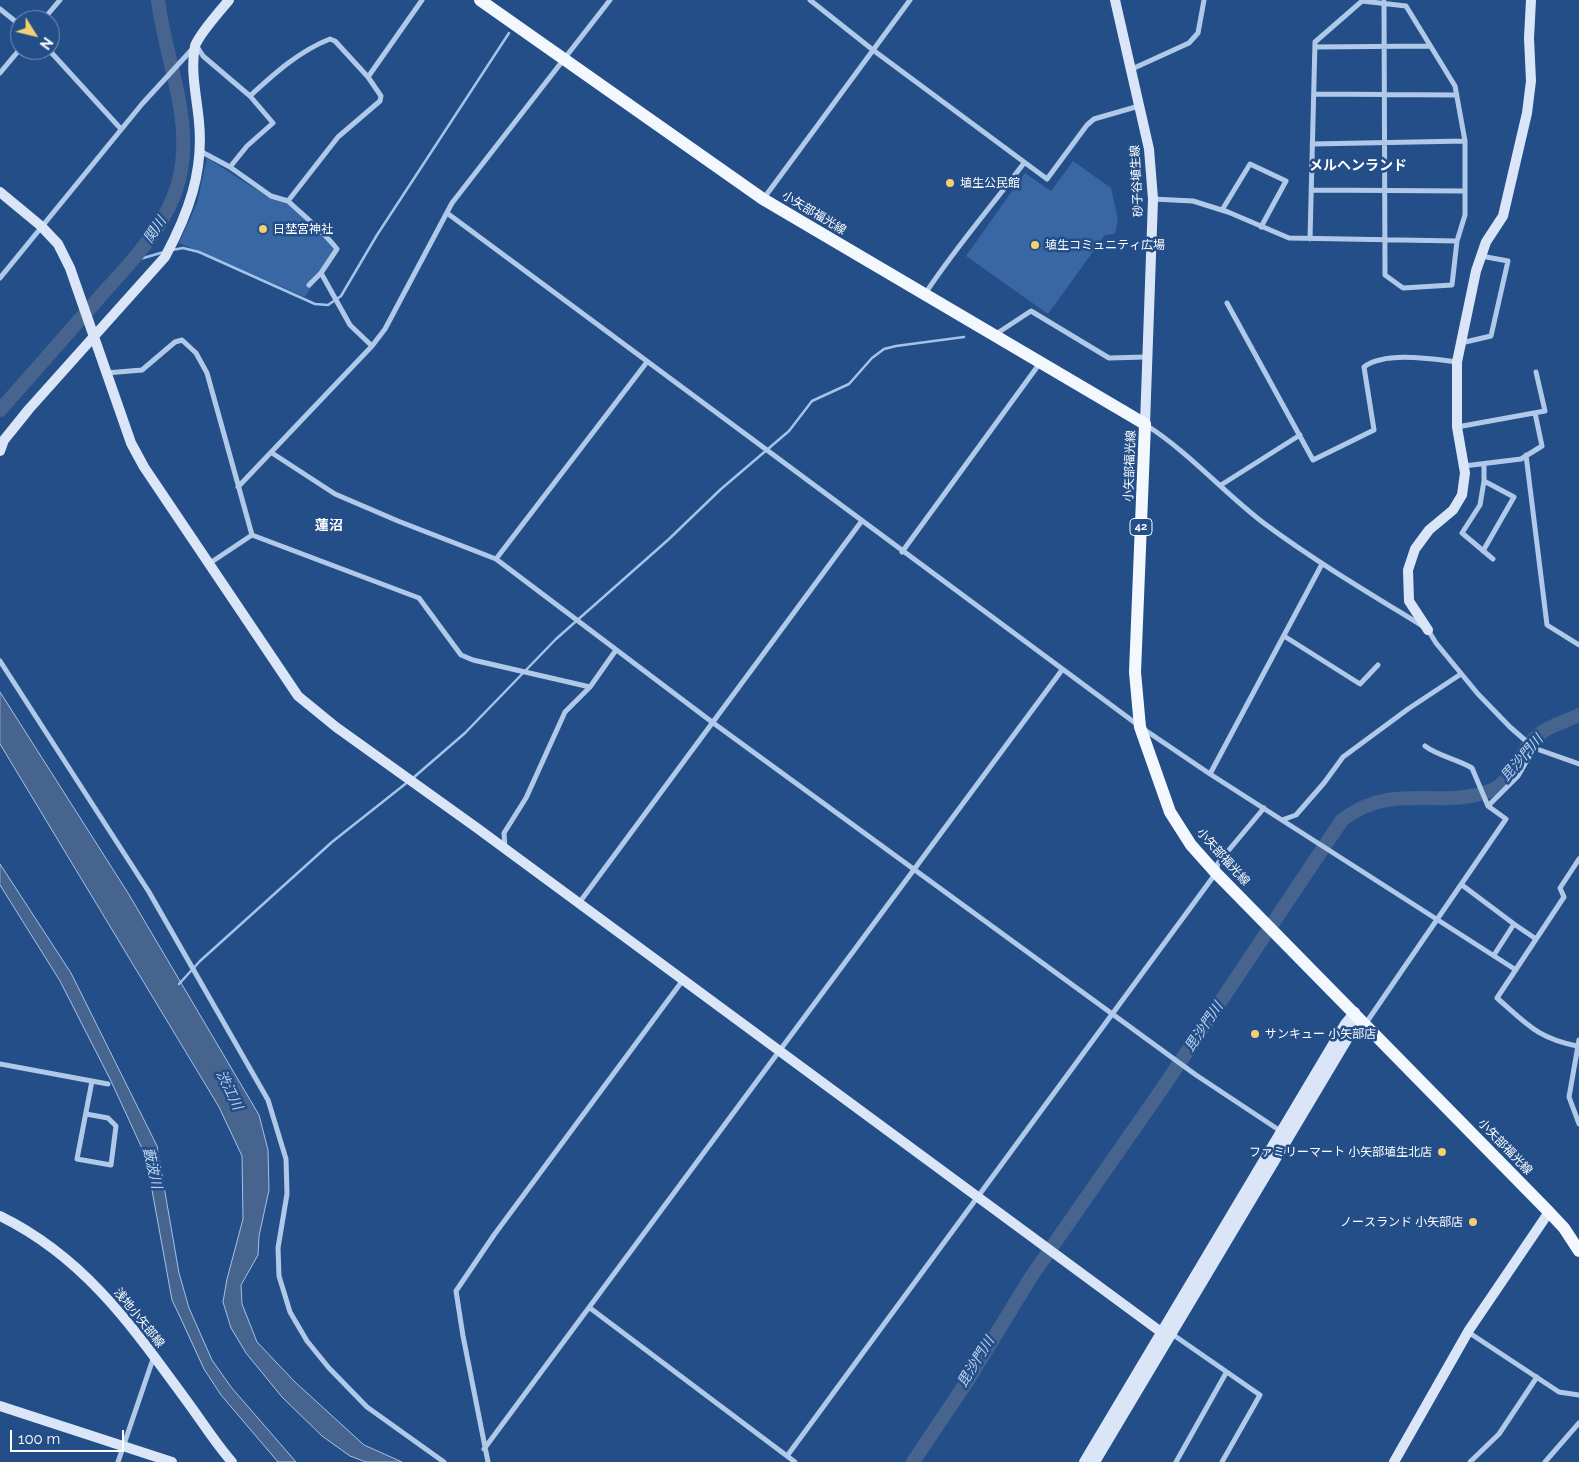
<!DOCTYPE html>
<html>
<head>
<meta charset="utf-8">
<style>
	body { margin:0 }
	#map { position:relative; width:1579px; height:1462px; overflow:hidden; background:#244e88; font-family:Raleway,sans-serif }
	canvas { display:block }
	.north { position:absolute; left:10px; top:10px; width:50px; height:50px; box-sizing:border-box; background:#244e88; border:1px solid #7c95b8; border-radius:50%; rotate:126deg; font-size:14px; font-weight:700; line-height:20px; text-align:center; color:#fff }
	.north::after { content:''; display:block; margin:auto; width:18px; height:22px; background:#f4d073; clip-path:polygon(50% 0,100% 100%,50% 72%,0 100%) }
	.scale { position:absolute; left:10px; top:1430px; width:114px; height:22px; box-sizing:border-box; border:2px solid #fff; border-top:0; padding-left:6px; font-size:15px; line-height:18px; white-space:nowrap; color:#fff; -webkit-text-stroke:4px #244e88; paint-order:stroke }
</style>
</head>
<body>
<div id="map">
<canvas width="1579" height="1462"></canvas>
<div class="north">N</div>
<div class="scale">100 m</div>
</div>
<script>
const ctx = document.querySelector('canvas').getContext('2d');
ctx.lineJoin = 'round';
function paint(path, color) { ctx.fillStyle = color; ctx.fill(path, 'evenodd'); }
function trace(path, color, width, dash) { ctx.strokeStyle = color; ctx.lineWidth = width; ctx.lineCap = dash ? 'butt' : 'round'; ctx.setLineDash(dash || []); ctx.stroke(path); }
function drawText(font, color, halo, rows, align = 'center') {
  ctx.font = font + ' Raleway,"Noto Sans JP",sans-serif'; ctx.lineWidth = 5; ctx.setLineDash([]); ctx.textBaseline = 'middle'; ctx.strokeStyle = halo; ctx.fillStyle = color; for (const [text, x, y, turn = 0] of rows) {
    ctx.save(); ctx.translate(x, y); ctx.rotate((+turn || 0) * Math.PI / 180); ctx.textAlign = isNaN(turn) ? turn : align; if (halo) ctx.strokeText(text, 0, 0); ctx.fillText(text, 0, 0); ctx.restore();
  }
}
paint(new Path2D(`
	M 207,158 L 268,197 L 287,201 L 336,249 L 305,297 L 179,243 L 197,203 Z
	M 1073,161 L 1111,188 L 1118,219 L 1115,234 L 1105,235 L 1048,314 L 966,256 L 1025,173 L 1051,191 Z`), '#3867a4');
const water = new Path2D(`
	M 0,692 L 128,893 L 259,1115 L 268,1150 L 269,1190 L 259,1236 L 258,1255 L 241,1285 L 242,1304 L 257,1342 L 295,1382 L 364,1445 L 402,1462 L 366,1462 L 350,1456 L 322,1436 L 282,1397 L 246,1353 L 231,1328 L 223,1302 L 227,1279 L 243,1219 L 242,1156 L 219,1107 L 0,744 Z
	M 0,864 L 71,973 L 157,1146 L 179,1273 L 189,1308 L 212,1360 L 231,1387 L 296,1462 L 278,1462 L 221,1395 L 204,1369 L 181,1319 L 172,1300 L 146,1157 L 111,1081 L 60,981 L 0,885 Z`);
paint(water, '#46648d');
trace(water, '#a4c3ea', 1);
trace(new Path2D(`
	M 172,250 L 183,248 L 199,252 L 315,304 L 328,305 L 341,296 L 377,235 L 509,33
	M 133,261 L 164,252
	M 413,778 L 465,733 L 556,639 L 669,539 L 721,489 L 789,431 L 812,401 L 849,384 L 872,358 L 884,349 L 896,346 L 964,337
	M 179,984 L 200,961 L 332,842 L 409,781`), '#a4c3ea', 2.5);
trace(new Path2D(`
	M 0,410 C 30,376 60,342 90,308 C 130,261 180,219 183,153 C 186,101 164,51 158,0
	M 913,1462 L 968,1380 L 1031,1277 L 1164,1086 L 1342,820 C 1395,780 1440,811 1492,790 C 1515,780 1519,750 1538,735 C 1548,726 1566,721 1579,715`), '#46648d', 14);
trace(new Path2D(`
	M 810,0 L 873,50 L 1047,179 L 1087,125 L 1094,119 L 1139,106
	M 0,9 L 20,25
	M 43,20 L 60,0
	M 1315,47 L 1430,46
	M 49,50 L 121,129
	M 1132,69 L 1189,43 L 1198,33 L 1204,0
	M 0,73 L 20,49
	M 1314,94 L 1456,95
	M 1312,144 L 1465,141
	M 200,151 L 230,167 L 247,146 L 273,123 L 250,96 C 274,74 299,51 330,39 L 335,41 L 368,77 L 422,0
	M 230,167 L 271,196 L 288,201 L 338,137 L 380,101 L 381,96 L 368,77
	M 1311,190 L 1465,191
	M 764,198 L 910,0
	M 1153,199 L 1193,201 L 1228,212 L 1289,238 L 1457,241
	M 288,201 C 305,217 323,231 337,249 L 321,273 L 350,325 L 372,346
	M 1222,210 L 1250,164 L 1286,181 L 1261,227
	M 447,213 L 1138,725
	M 1310,239 L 1315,42 L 1362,1 L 1406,6 L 1455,86 L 1465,141 L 1465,215 L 1457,241 L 1452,285 L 1403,288 L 1385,275 L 1384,2
	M 0,278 L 142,104 L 196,45 L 203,56 L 250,96
	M 309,285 L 321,273
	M 925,294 C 955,248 991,207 1024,163
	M 1227,303 L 1313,460 L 1374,430 L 1364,367 C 1385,351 1432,359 1457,362
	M 996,334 L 1031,311 L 1109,358 L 1146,357
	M 1461,343 L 1491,336 L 1508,261 L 1481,256
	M 106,373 L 142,370 L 175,342 L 182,340 L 196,353 L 207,373 L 252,535
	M 1146,425 C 1190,453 1224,493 1265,524 C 1315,561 1369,593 1421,625
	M 1457,427 L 1545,411 L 1536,372
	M 272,453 L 335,494 L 398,521 L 496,559 L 712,722 L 1196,1075 L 1282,1132
	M 1526,455 L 1547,625 L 1579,645
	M 1464,466 L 1521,459 L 1542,446 L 1535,413
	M 1484,481 L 1480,505 L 1462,533 L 1493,559
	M 1221,485 L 1300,435
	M 238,487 L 372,346 L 385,329 L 452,203 L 610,0
	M 252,535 L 419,598 L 461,655 L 473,660 L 590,687
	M 1483,551 L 1514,497 L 1484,481 L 1484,464
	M 902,552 L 1040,363
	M 496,559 L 647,362
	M 210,563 L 252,535
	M 1428,630 L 1436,643 L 1478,694 L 1510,727 L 1534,748 L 1579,764
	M 1284,636 L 1360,684 L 1378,665
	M 0,661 L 149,892 L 268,1100 L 286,1159 L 287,1194 L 278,1248 L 279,1276 L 290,1312 L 307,1341 L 329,1368 L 367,1407 L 444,1462
	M 1145,730 L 1210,774 L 1516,970
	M 1425,746 C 1438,756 1457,759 1472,768 L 1488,806
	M 1210,774 L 1322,564
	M 1282,820 L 1296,815 L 1324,783 L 1343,757 L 1408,709 L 1461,674
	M 505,849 L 504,833 L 526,798 L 565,712 L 590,687 L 616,650
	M 1462,885 L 1514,924 L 1494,955
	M 579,903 L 861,522
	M 1514,924 L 1536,939
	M 1366,1023 L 1506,819 L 1488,806 L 1518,776 L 1534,748
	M 1579,1040 L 1569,1097 L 1579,1124
	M 1577,1046 C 1537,1038 1527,1024 1497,998 L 1564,897 L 1560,888 L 1579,859
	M 0,1064 L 108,1084
	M 86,1114 L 108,1118 L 116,1126 L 111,1165 L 77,1159 L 92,1081
	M 590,1308 L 795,1462
	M 1468,1332 L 1559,1392 L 1579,1395
	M 1172,1334 L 1260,1395 L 1222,1462
	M 484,1449 L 1062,670
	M 787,1456 L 1216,873 L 1218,863 L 1264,808
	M 118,1462 L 154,1356
	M 488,1462 L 463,1336 L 456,1291 L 494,1235 L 683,980
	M 1176,1462 L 1226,1373
	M 1470,1462 L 1499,1434 L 1537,1377
	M 1545,1462 L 1579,1423`), '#b0c9e9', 5);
trace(new Path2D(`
	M 1115,0 L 1149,149 L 1153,199 L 1145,424
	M 0,192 L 41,226 L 58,244 L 70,268 L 131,443 L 144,467 L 298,696 L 336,727 L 477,828 L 1161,1332 L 1172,1334
	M 0,451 L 4,440 L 29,409 L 165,257 C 188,214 204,172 199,122 C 197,98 190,71 195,46 C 199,34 220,11 229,0
	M 1428,630 L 1409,601 L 1408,570 L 1415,549 L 1429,530 L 1453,510 L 1462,495 L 1465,473 L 1457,427 L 1457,362 L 1476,271 L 1486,242 L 1503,216 L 1527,113 L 1531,81 L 1529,38 L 1531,0
	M 0,1216 C 86,1258 134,1329 189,1404 C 203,1423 216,1444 232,1462
	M 0,1406 L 172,1462
	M 1084,1462 L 1345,1024 L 1355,1012
	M 1095,1462 L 1354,1028 L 1355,1012
	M 1394,1462 L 1469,1330 L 1549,1212`), '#dae6f8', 10);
trace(new Path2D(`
	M 480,0 L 763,199 L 1145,424 L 1135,672 L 1140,727 L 1170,812 L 1191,845 L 1216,873 L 1549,1212 L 1564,1228 L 1579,1251`), '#f3f7fe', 12);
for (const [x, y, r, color] of [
	[950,183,5,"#f4d073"],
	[263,229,5,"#f4d073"],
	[1035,245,5,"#f4d073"],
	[1255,1034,5,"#f4d073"],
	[1442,1152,5,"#f4d073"],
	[1473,1222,5,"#f4d073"]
]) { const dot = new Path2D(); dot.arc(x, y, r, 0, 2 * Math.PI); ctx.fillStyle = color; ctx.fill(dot); trace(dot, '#244e88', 2); }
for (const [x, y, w] of [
	[1141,527,22]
]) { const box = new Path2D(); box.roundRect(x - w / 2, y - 8.5, w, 17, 4); ctx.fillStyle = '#244e88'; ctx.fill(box); trace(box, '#fff', 1); }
drawText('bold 11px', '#fff', null, [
	["42",1141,527]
]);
drawText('12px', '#fff', '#244e88', [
	["砂子谷埴生線",1137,181,-93],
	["小矢部福光線",814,213,31],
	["小矢部福光線",1130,466,-88],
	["小矢部福光線",1223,857,48],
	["小矢部福光線",1505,1147,46],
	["浅地小矢部線",139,1318,51]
]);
drawText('12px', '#fff', '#244e88', [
	["埴生公民館",960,183],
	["日埜宮神社",273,229],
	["埴生コミュニティ広場",1045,245],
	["サンキュー 小矢部店",1265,1034],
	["ファミリーマート 小矢部埴生北店",1432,1152,"right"],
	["ノースランド 小矢部店",1463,1222,"right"]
], 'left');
drawText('bold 14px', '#fff', '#244e88', [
	["メルヘンランド",1358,166],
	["蓮沼",329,526]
]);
drawText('italic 14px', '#bbd3f0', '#244e88', [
	["関川",155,230,-56],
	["毘沙門川",1522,758,-49],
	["毘沙門川",1204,1027,-56],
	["渋江川",229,1090,64],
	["藪波川",152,1168,77],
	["毘沙門川",976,1362,-58]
]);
</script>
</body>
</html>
